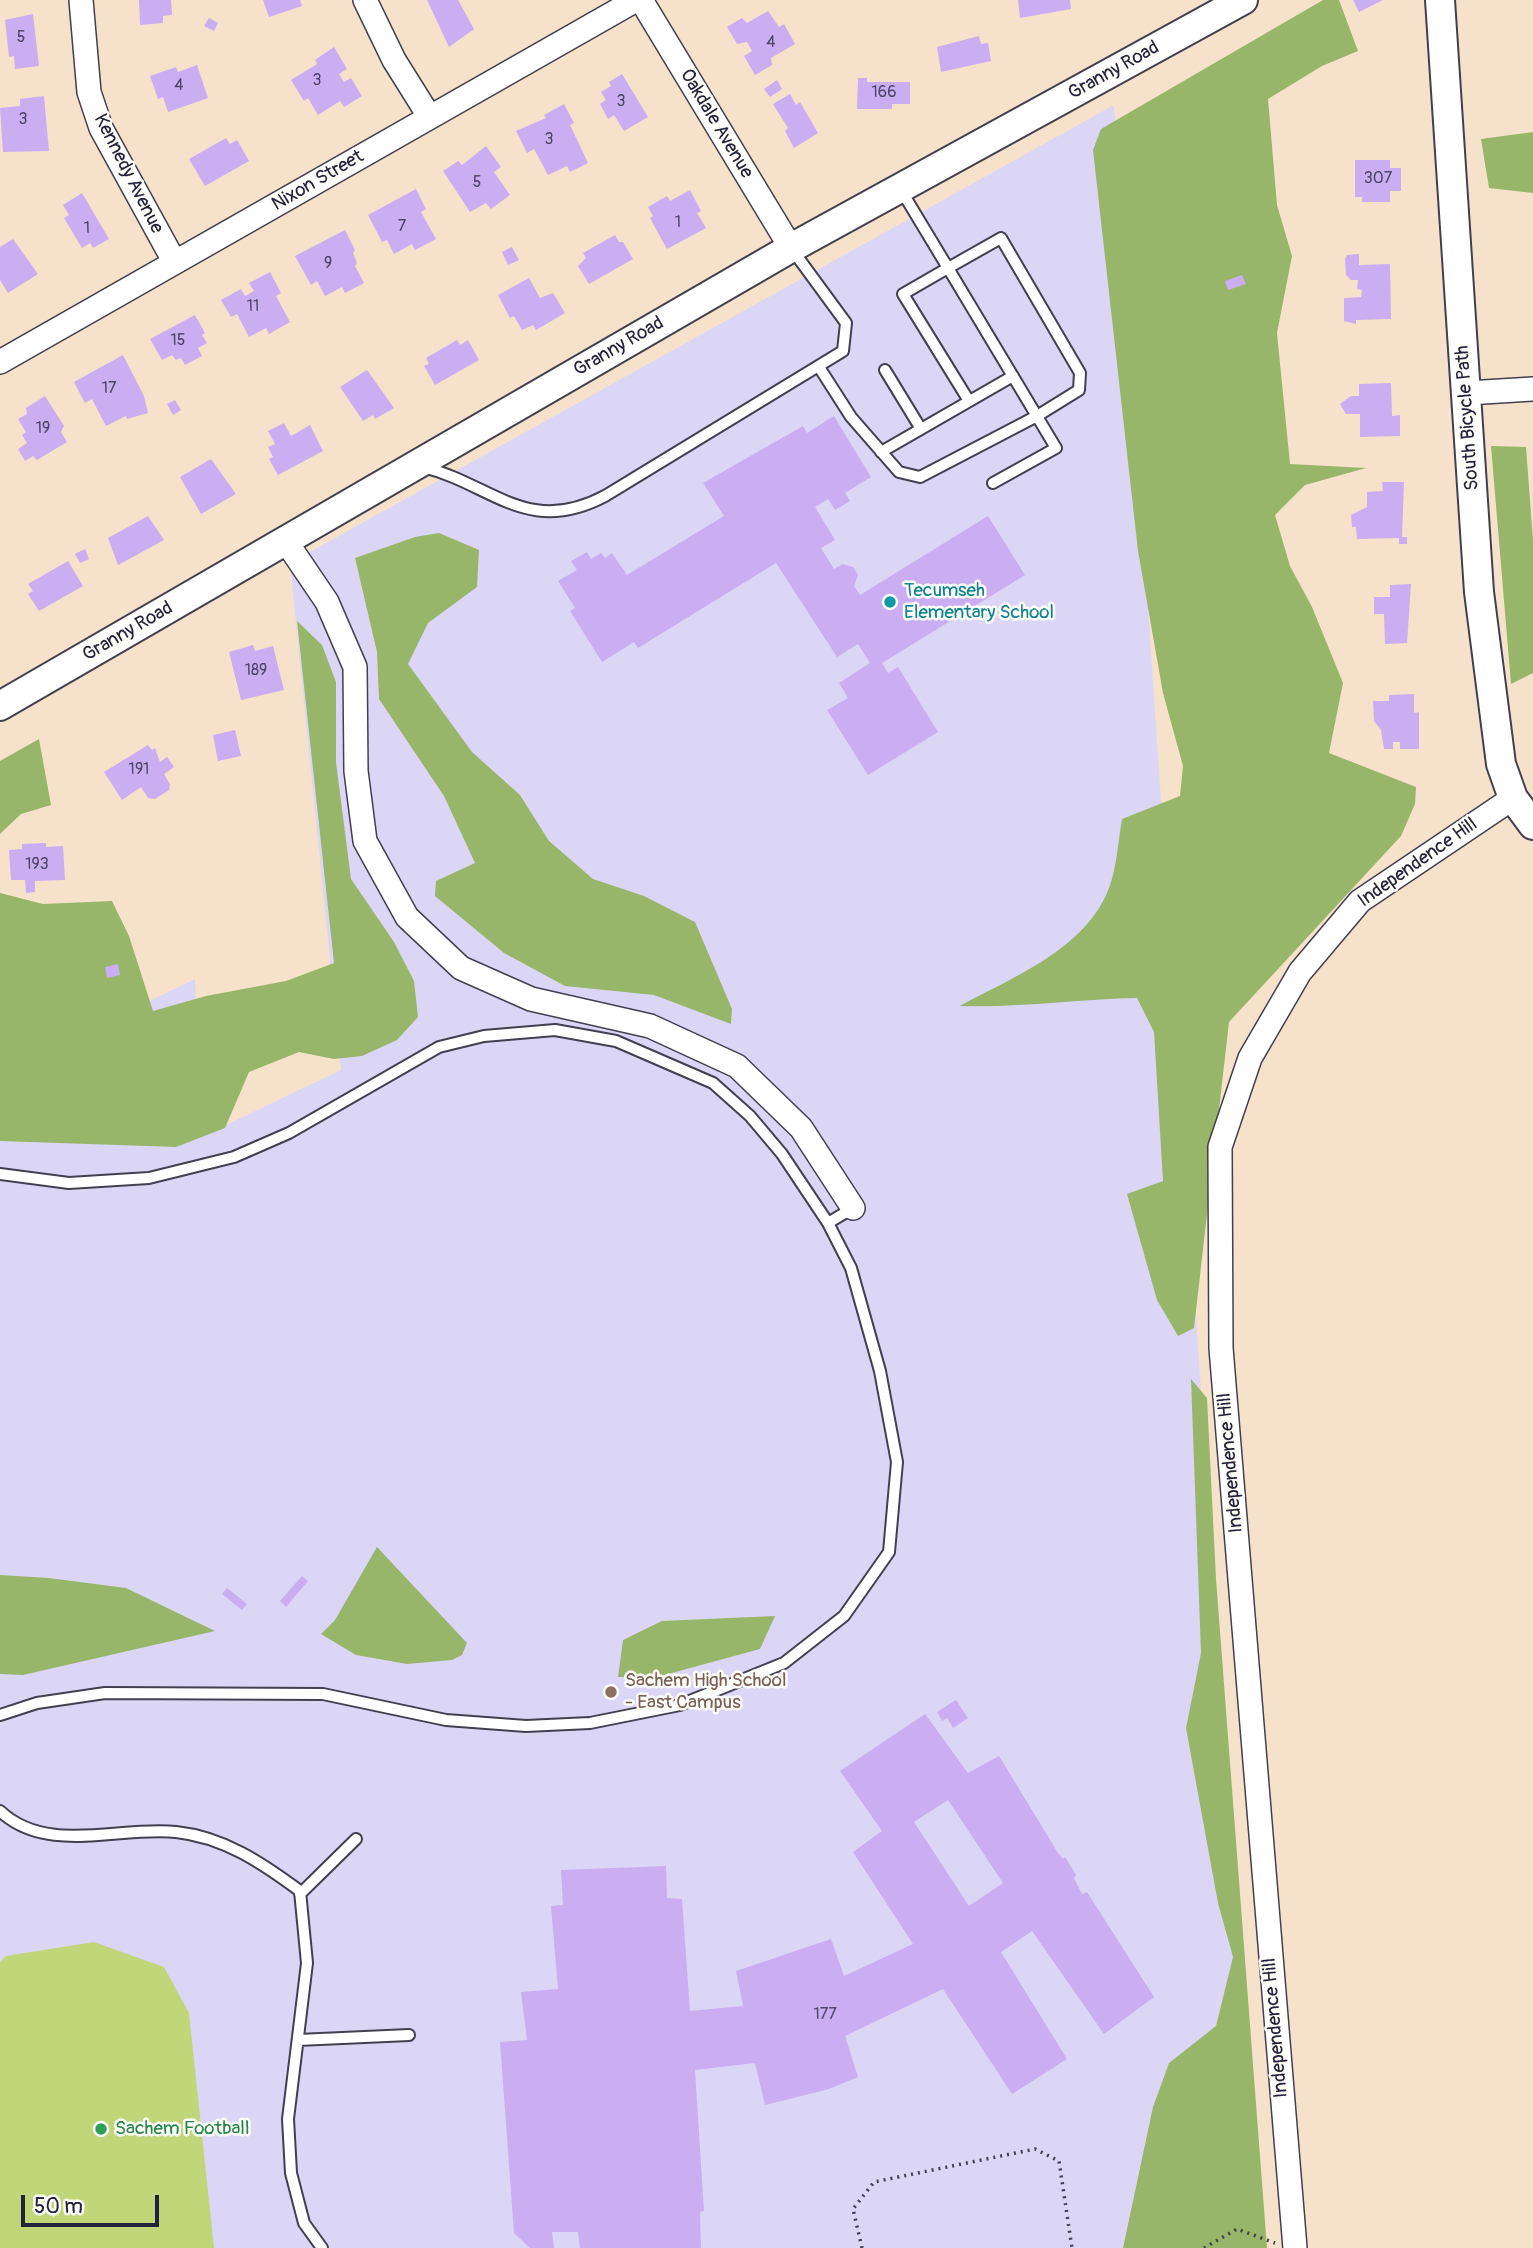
<!DOCTYPE html>
<html>
<head>
<meta charset="utf-8">
<style>
	body { margin:0 }
	#map { position:relative; width:1533px; height:2248px; overflow:hidden; background:#f6e2ca; font-family:Pangolin,sans-serif }
	canvas { display:block }
	.scale { position:absolute; left:21px; top:2195px; width:138px; height:32px; box-sizing:border-box; border:4px solid #22223b; border-top:0; padding-left:9px; font-size:21px; line-height:24px; white-space:nowrap; color:#22223b; -webkit-text-stroke:5px #fdfcf7; paint-order:stroke }
</style>
</head>
<body>
<div id="map">
<canvas width="1533" height="2248"></canvas>
<div class="scale">50 m</div>
</div>
<script>
const ctx = document.querySelector('canvas').getContext('2d');
ctx.lineJoin = 'round';
function paint(path, color) { ctx.fillStyle = color; ctx.fill(path, 'evenodd'); }
function trace(path, color, width, dash) { ctx.strokeStyle = color; ctx.lineWidth = width; ctx.lineCap = dash ? 'butt' : 'round'; ctx.setLineDash(dash || []); ctx.stroke(path); }
function drawText(font, color, halo, rows, align = 'center') {
  ctx.font = font + ' Pangolin,sans-serif'; ctx.lineWidth = 5; ctx.setLineDash([]); ctx.textBaseline = 'middle'; ctx.strokeStyle = halo; ctx.fillStyle = color; for (const [text, x, y, turn = 0] of rows) {
    ctx.save(); ctx.translate(x, y); ctx.rotate((+turn || 0) * Math.PI / 180); ctx.textAlign = isNaN(turn) ? turn : align; if (halo) ctx.strokeText(text, 0, 0); ctx.fillText(text, 0, 0); ctx.restore();
  }
}
paint(new Path2D(`
	M 1114,105 L 1259,2248 L 0,2248 L 0,1041 L 4,1071 L 195,979 L 203,1136 L 341,1070 L 290,563 Z`), '#dcd6f6');
paint(new Path2D(`
	M 94,1942 L 164,1967 L 189,2013 L 214,2248 L 0,2248 L 0,1962 L 6,1956 Z`), '#c1d579');
paint(new Path2D(`
	M 1323,0 L 1339,0 L 1358,51 L 1322,66 L 1268,99 L 1277,205 L 1292,256 L 1277,333 L 1290,464 L 1366,468 L 1305,485 L 1275,515 L 1290,566 L 1312,607 L 1343,683 L 1329,753 L 1416,787 L 1415,804 L 1401,836 L 1229,1022 L 1194,1328 L 1178,1336 L 1157,1300 L 1127,1194 L 1163,1181 L 1154,1032 L 1137,998 C 1078,999 1020,1008 960,1006 C 1013,977 1086,949 1109,888 C 1117,867 1118,841 1122,819 L 1180,796 L 1183,766 L 1163,693 L 1138,551 L 1093,150 L 1101,129 Z
	M 1533,132 L 1533,193 L 1489,188 L 1481,139 Z
	M 1491,446 L 1526,447 L 1533,540 L 1533,673 L 1511,684 Z
	M 439,533 L 479,550 L 477,587 L 428,623 L 408,664 L 472,752 L 520,795 L 549,841 L 593,879 L 644,896 L 695,922 L 732,1009 L 731,1024 L 654,995 L 565,986 L 504,953 L 435,896 L 436,881 L 475,863 L 444,796 L 379,699 L 377,652 L 355,558 L 415,537 Z
	M 297,621 L 322,645 L 336,682 L 336,762 L 351,879 L 394,942 L 414,981 L 418,1017 L 397,1040 L 362,1056 L 334,1059 L 299,1052 L 249,1072 L 225,1128 L 176,1147 L 0,1141 L 0,893 L 43,904 L 112,901 L 129,936 L 153,1011 L 206,996 L 286,981 L 334,963 Z
	M 39,739 L 51,805 L 21,814 L 0,834 L 0,761 Z
	M 1191,1379 L 1207,1398 L 1216,1579 L 1267,2248 L 1123,2248 L 1153,2107 L 1169,2063 L 1216,2026 L 1233,1957 L 1218,1903 L 1186,1728 L 1201,1653 Z
	M 377,1547 L 467,1643 L 462,1655 L 452,1660 L 407,1664 L 356,1655 L 321,1634 L 335,1620 Z
	M 0,1575 L 49,1578 L 126,1588 L 215,1631 L 23,1675 L 0,1674 Z
	M 775,1616 L 760,1649 L 657,1677 L 618,1677 L 623,1640 L 662,1621 Z`), '#98b669');
paint(new Path2D(`
	M 139,0 L 171,0 L 172,15 L 163,16 L 163,23 L 140,25 Z
	M 263,0 L 300,0 L 302,6 L 269,17 Z
	M 427,0 L 458,0 L 474,29 L 449,47 Z
	M 1018,0 L 1070,0 L 1071,9 L 1020,18 Z
	M 1353,0 L 1383,0 L 1359,12 Z
	M 768,11 L 779,27 L 784,24 L 795,44 L 771,58 L 772,65 L 755,75 L 744,56 L 752,51 L 747,42 L 737,44 L 727,27 L 742,18 L 747,23 Z
	M 33,14 L 39,66 L 15,69 L 14,56 L 9,57 L 5,20 Z
	M 209,18 L 218,23 L 214,31 L 204,26 Z
	M 979,36 L 981,44 L 988,43 L 991,61 L 941,72 L 937,47 Z
	M 334,47 L 347,69 L 339,74 L 344,82 L 351,78 L 362,96 L 344,107 L 340,101 L 318,115 L 308,98 L 304,101 L 291,80 L 317,64 L 315,60 Z
	M 197,65 L 208,98 L 168,112 L 163,97 L 158,99 L 150,76 L 176,67 L 178,72 Z
	M 622,74 L 648,117 L 624,131 L 614,115 L 608,119 L 600,104 L 606,100 L 601,92 L 611,86 L 609,82 Z
	M 858,78 L 867,78 L 867,82 L 910,82 L 910,104 L 892,104 L 892,109 L 857,109 Z
	M 777,80 L 782,89 L 770,97 L 764,89 Z
	M 790,94 L 796,105 L 800,102 L 818,133 L 794,148 L 785,131 L 788,128 L 773,104 Z
	M 44,96 L 49,151 L 3,152 L 0,108 L 20,106 L 20,99 Z
	M 564,104 L 574,123 L 570,125 L 588,163 L 570,172 L 567,166 L 548,175 L 534,149 L 527,153 L 516,131 L 546,118 L 544,115 Z
	M 226,138 L 230,144 L 237,140 L 249,161 L 205,186 L 189,159 Z
	M 486,146 L 501,167 L 494,172 L 510,195 L 491,209 L 486,203 L 470,212 L 443,171 L 458,161 L 462,165 Z
	M 1355,160 L 1390,160 L 1390,168 L 1401,168 L 1401,191 L 1390,191 L 1390,202 L 1362,202 L 1362,197 L 1355,197 Z
	M 416,189 L 426,209 L 421,212 L 436,239 L 415,250 L 412,244 L 394,254 L 387,240 L 382,242 L 368,215 Z
	M 690,190 L 701,211 L 697,213 L 706,228 L 667,249 L 650,218 L 653,216 L 648,207 L 667,196 L 670,201 Z
	M 82,193 L 109,239 L 93,248 L 90,243 L 82,248 L 64,218 L 69,215 L 63,205 Z
	M 345,230 L 355,250 L 353,253 L 357,263 L 355,266 L 364,283 L 345,293 L 342,287 L 325,296 L 317,281 L 311,285 L 295,256 Z
	M 615,235 L 619,242 L 623,242 L 633,259 L 589,284 L 578,266 L 586,258 L 583,253 Z
	M 13,239 L 38,274 L 8,293 L 0,280 L 0,247 Z
	M 512,247 L 519,260 L 508,265 L 502,252 Z
	M 1359,254 L 1359,265 L 1390,264 L 1391,319 L 1356,320 L 1356,324 L 1344,321 L 1344,298 L 1361,297 L 1362,290 L 1357,289 L 1358,280 L 1351,280 L 1346,275 L 1345,259 L 1347,255 Z
	M 270,272 L 281,293 L 276,296 L 290,322 L 269,334 L 266,328 L 249,337 L 237,314 L 231,317 L 221,300 L 241,289 L 245,296 L 254,291 L 249,283 Z
	M 1242,275 L 1246,284 L 1228,290 L 1225,281 Z
	M 529,278 L 540,298 L 553,293 L 565,313 L 536,330 L 533,325 L 522,330 L 514,316 L 510,318 L 498,295 Z
	M 195,315 L 205,333 L 202,335 L 207,343 L 198,348 L 202,356 L 185,365 L 181,358 L 176,360 L 172,355 L 162,360 L 150,339 Z
	M 457,340 L 460,345 L 468,340 L 479,360 L 435,385 L 424,366 L 429,364 L 426,358 Z
	M 123,355 L 144,396 L 148,413 L 127,419 L 126,416 L 106,426 L 92,399 L 85,403 L 74,382 Z
	M 367,370 L 394,408 L 375,419 L 373,415 L 363,421 L 340,387 Z
	M 1391,383 L 1392,416 L 1400,415 L 1400,436 L 1360,437 L 1360,414 L 1346,414 L 1340,404 L 1351,396 L 1359,396 L 1359,384 Z
	M 45,396 L 64,426 L 61,432 L 67,442 L 37,460 L 33,456 L 25,461 L 18,449 L 27,443 L 22,435 L 26,432 L 18,419 L 27,414 L 26,408 Z
	M 175,400 L 181,410 L 173,415 L 167,404 Z
	M 834,416 L 871,477 L 845,493 L 850,501 L 835,510 L 828,499 L 815,507 L 835,540 L 821,548 L 834,569 L 843,564 L 853,567 L 858,575 L 854,586 L 860,595 L 988,516 L 1025,575 L 882,663 L 888,673 L 898,667 L 938,732 L 868,775 L 827,710 L 848,698 L 839,683 L 870,663 L 858,644 L 837,657 L 776,563 L 638,648 L 634,642 L 602,662 L 570,611 L 575,608 L 558,581 L 577,570 L 571,561 L 587,552 L 591,559 L 601,553 L 605,558 L 612,553 L 627,575 L 724,516 L 703,483 L 803,426 L 807,433 Z
	M 284,423 L 291,436 L 310,425 L 323,451 L 278,475 L 269,459 L 273,457 L 268,447 L 275,444 L 268,431 Z
	M 211,459 L 236,494 L 201,514 L 180,477 Z
	M 1382,482 L 1404,482 L 1402,537 L 1407,537 L 1407,544 L 1399,544 L 1399,538 L 1357,539 L 1356,527 L 1352,527 L 1351,515 L 1367,507 L 1367,492 L 1383,491 Z
	M 148,516 L 164,540 L 118,565 L 108,538 Z
	M 85,549 L 89,559 L 80,563 L 75,554 Z
	M 68,561 L 83,586 L 39,611 L 28,594 L 33,591 L 28,584 Z
	M 1411,584 L 1407,643 L 1385,644 L 1384,614 L 1374,614 L 1374,597 L 1390,597 L 1390,585 Z
	M 253,645 L 255,651 L 273,646 L 284,690 L 241,700 L 229,652 Z
	M 1414,694 L 1414,713 L 1419,712 L 1419,749 L 1400,749 L 1400,742 L 1393,742 L 1393,749 L 1384,749 L 1381,730 L 1374,721 L 1373,701 L 1389,701 L 1389,695 Z
	M 235,730 L 241,756 L 218,761 L 213,735 Z
	M 148,745 L 152,750 L 155,748 L 160,762 L 167,757 L 174,767 L 164,774 L 170,784 L 169,790 L 155,799 L 148,798 L 141,787 L 122,800 L 104,772 Z
	M 46,843 L 46,847 L 63,846 L 65,880 L 35,881 L 35,892 L 26,893 L 25,880 L 11,880 L 9,850 L 22,849 L 22,844 Z
	M 118,964 L 120,975 L 107,978 L 105,967 Z
	M 302,1576 L 308,1581 L 286,1607 L 280,1601 Z
	M 227,1588 L 247,1604 L 242,1610 L 222,1594 Z
	M 956,1700 L 968,1718 L 953,1728 L 947,1718 L 942,1721 L 937,1712 Z
	M 925,1714 L 968,1773 L 999,1756 L 1058,1853 L 1063,1859 L 1065,1857 L 1076,1875 L 1074,1878 L 1082,1894 L 1087,1892 L 1154,1997 L 1104,2034 L 1032,1931 L 1001,1952 L 1067,2059 L 1012,2094 L 943,1989 L 845,2036 L 858,2077 L 829,2089 L 765,2105 L 755,2063 L 695,2070 L 704,2211 L 700,2212 L 701,2248 L 580,2248 L 578,2232 L 552,2232 L 554,2248 L 530,2248 L 514,2233 L 500,2042 L 527,2040 L 521,1992 L 558,1989 L 551,1906 L 563,1905 L 561,1870 L 666,1866 L 667,1898 L 682,1899 L 690,2011 L 743,2006 L 736,1971 L 831,1939 L 844,1976 L 913,1944 L 853,1852 L 882,1831 L 840,1771 ZM 948,1800 L 1003,1883 L 969,1906 L 914,1822 Z`), '#cbadf1');
const service = new Path2D(`
	M 819,367 L 851,417 L 899,472 L 920,477 L 1037,416 L 1079,390 L 1080,373 L 1001,238 L 948,268 L 901,190
	M 885,370 L 921,429
	M 969,401 L 903,294 L 948,268 L 1056,448 L 993,483
	M 881,452 L 1013,376
	M 423,467 C 492,484 527,537 605,496 L 843,351 L 846,323 L 791,248
	M 0,1174 L 69,1183 L 149,1178 L 234,1157 L 289,1133 L 439,1047 L 484,1036 L 555,1030 L 616,1041 L 713,1083 L 750,1116 L 782,1154 L 828,1223 L 851,1268 L 880,1371 L 897,1462 L 889,1552 L 844,1616 L 784,1663 L 680,1705 L 590,1723 L 526,1726 L 446,1720 L 323,1694 L 105,1693 L 37,1703 L 0,1715
	M 828,1223 L 853,1208
	M 0,1811 C 47,1855 118,1826 176,1832 C 224,1837 262,1863 300,1891 L 307,1963 L 288,2119 L 291,2173 L 304,2223 L 322,2248
	M 300,1894 L 356,1839
	M 298,2040 L 409,2035`);
const minor = new Path2D(`
	M 81,0 L 89,92 L 101,128 L 174,261
	M 365,0 L 394,60 L 429,116
	M 641,0 L 791,248
	M 0,362 L 636,0
	M 1467,393 L 1533,389
	M 285,540 L 327,602 L 355,667 L 356,771 L 365,841 L 407,917 L 461,968 L 531,999 L 650,1026 L 737,1066 L 801,1128 L 853,1208
	M 1295,2248 L 1221,1348 L 1220,1147 L 1250,1058 L 1300,972 L 1360,901 L 1513,798`);
const tertiary = new Path2D(`
	M 1440,0 L 1479,592 L 1501,764 L 1513,798 L 1533,825
	M 0,706 L 791,248 L 1243,0`);
trace(service, '#423f50', 14);
trace(minor, '#423f50', 26);
trace(tertiary, '#423f50', 32);
trace(new Path2D(`
	M 862,2248 L 853,2209 L 874,2182 L 1035,2149 L 1059,2161 L 1072,2248
	M 1204,2248 L 1237,2229 L 1275,2243`), '#423f50', 3.5, [2, 5]);
trace(service, '#fff', 10);
trace(minor, '#fff', 23);
trace(tertiary, '#fff', 28);
for (const [x, y, r, color] of [
	[890,602,7,"#0f9aa8"],
	[611,1692,7,"#8d6e63"],
	[101,2129,7,"#2e9e5b"]
]) { const dot = new Path2D(); dot.arc(x, y, r, 0, 2 * Math.PI); ctx.fillStyle = color; ctx.fill(dot); trace(dot, '#fdfcf7', 2.5); }
drawText('16px', '#4c4568', null, [
	["5",21,38],
	["4",771,43],
	["3",317,81],
	["4",179,86],
	["166",884,93],
	["3",621,102],
	["3",23,120],
	["3",549,140],
	["307",1378,179],
	["5",477,183],
	["1",678,223],
	["7",402,227],
	["1",87,229],
	["9",328,264],
	["11",253,307],
	["15",178,341],
	["17",109,389],
	["19",43,429],
	["189",256,671],
	["191",139,770],
	["193",37,865],
	["177",825,2015]
]);
drawText('19px', '#22223b', '#fdfcf7', [
	["Granny Road",1114,71,-29],
	["Oakdale Avenue",716,124,59],
	["Kennedy Avenue",128,174,63],
	["Nixon Street",318,181,-30],
	["Granny Road",619,347,-30],
	["South Bicycle Path",1468,418,-94],
	["Granny Road",128,632,-30],
	["Independence Hill",1418,863,-35],
	["Independence Hill",1231,1463,-95],
	["Independence Hill",1276,2028,-95]
]);
drawText('19px', '#0d838f', '#fdfcf7', [
	["Tecumseh",904,591],
	["Elementary School",904,613]
], 'left');
drawText('19px', '#785e54', '#fdfcf7', [
	["Sachem High School",625,1681],
	["- East Campus",625,1703]
], 'left');
drawText('19px', '#27864d', '#fdfcf7', [
	["Sachem Football",115,2129]
], 'left');
</script>
</body>
</html>
